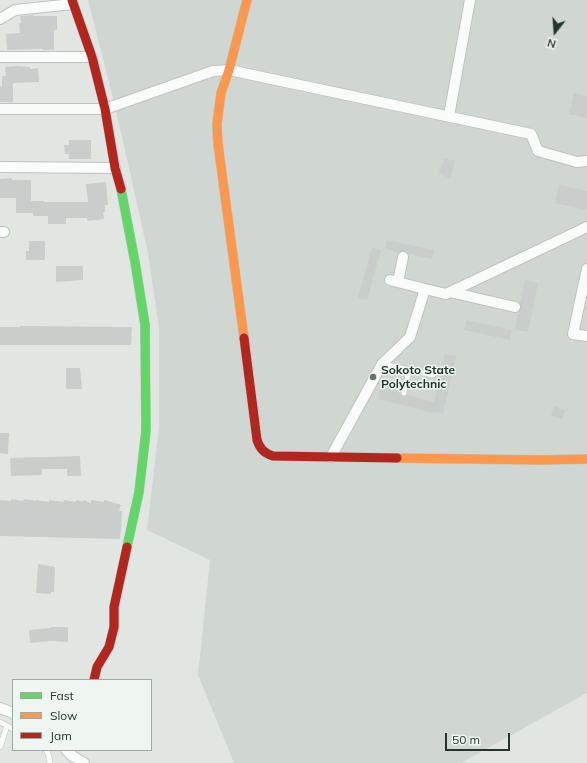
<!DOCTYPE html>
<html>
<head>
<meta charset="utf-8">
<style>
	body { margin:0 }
	#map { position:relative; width:587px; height:763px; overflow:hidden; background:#e1e6e3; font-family:Mulish,sans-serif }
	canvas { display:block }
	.legend { position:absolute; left:12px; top:679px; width:140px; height:72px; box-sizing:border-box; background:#eff6f1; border:1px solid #9da9a3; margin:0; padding:5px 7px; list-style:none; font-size:12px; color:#22362d }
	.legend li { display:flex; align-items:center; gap:8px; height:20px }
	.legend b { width:20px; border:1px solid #9da9a3 }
	.north { position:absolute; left:535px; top:12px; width:40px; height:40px; -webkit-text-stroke:3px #eff6f1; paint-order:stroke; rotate:197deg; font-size:11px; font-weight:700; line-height:16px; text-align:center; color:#22362d }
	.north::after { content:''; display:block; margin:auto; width:14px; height:18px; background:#22362d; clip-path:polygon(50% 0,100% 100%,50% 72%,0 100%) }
	.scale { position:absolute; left:445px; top:733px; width:65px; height:18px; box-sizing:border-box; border:2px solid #22362d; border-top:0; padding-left:5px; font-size:12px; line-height:14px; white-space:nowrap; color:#22362d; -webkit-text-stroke:3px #eff6f1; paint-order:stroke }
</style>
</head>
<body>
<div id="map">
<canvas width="587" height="763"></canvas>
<ul class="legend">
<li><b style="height:5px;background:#63d668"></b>Fast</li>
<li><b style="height:5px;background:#ff974d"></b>Slow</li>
<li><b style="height:5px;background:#b3261e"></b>Jam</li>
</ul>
<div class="north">N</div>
<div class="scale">50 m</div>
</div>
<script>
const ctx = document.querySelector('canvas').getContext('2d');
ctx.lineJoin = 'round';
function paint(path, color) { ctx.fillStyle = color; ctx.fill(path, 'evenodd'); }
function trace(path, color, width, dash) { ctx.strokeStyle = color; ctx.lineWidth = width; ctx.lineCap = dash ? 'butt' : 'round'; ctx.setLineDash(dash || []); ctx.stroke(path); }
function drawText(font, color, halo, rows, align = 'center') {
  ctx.font = font + ' Mulish,sans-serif'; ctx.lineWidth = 3; ctx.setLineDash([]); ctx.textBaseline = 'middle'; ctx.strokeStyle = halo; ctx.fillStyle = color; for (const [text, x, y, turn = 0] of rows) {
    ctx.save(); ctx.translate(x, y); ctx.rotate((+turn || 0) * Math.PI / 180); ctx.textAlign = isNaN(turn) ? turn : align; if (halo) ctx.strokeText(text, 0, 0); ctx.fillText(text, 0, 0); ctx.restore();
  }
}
paint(new Path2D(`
	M 88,0 L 587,0 L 587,693 L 461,763 L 234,763 L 198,675 L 210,560 L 147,530 L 159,427 L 159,328 L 148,253 L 115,106 Z`), '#d0d7d2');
paint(new Path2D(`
	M 33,15 L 33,16 L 57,16 L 57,30 L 54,30 L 54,50 L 43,50 L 43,49 L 7,50 L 6,34 L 20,33 L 19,23 L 21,23 L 20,16 Z
	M 17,66 L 30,67 L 30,69 L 38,68 L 39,82 L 13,83 L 13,102 L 0,102 L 0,86 L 2,86 L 2,76 L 6,76 L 5,67 Z
	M 574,93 L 587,96 L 587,118 L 569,114 Z
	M 69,140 L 91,140 L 91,159 L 69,159 L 69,154 L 65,154 L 64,145 L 69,145 Z
	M 444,158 L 455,161 L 450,178 L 439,174 Z
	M 12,178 L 12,180 L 31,180 L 31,201 L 44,201 L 44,202 L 88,202 L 86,184 L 106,182 L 108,205 L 105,205 L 105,212 L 103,212 L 104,219 L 87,221 L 87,218 L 66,218 L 66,224 L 48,224 L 48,216 L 33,216 L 33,213 L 16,213 L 16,198 L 0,198 L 0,179 Z
	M 559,185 L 587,191 L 587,210 L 555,203 Z
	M 386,240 L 434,250 L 432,259 L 409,254 L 405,251 L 399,252 L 385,249 Z
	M 29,241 L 45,241 L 45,260 L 26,260 L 26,251 L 29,251 Z
	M 372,247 L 381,250 L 367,300 L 358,298 Z
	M 56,266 L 83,266 L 83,280 L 56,282 Z
	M 525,280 L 538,283 L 528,332 L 515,330 L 518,312 L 521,308 L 520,304 Z
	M 466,320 L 512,330 L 510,340 L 464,330 Z
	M 20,326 L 132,327 L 131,345 L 0,345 L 0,327 L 20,327 Z
	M 445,354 L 456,356 L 443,413 L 429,412 L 378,399 L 381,388 L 400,393 L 403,397 L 407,395 L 434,402 Z
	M 66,368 L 80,368 L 82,389 L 66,389 Z
	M 554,406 L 565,410 L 562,419 L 551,416 Z
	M 0,433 L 9,433 L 8,454 L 0,453 Z
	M 80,456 L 81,476 L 67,476 L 67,469 L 42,469 L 42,475 L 11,476 L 10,458 Z
	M 11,499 L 23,501 L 24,499 L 36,501 L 36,500 L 49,502 L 49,500 L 63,502 L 64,500 L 76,502 L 77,500 L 83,502 L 83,500 L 91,503 L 91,500 L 104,502 L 104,500 L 119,504 L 121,505 L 119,511 L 122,511 L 121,530 L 120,539 L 0,536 L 0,500 L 11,501 Z
	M 38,564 L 55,567 L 54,592 L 51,592 L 51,594 L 36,593 Z
	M 51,627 L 68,627 L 68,642 L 51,641 L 30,643 L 29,630 L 51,628 Z`), '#c9cdcb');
const lane = new Path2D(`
	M 382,364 L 433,375
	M 404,393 L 409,370
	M 0,722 L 13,729
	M 0,747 L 7,726
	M 46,750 L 49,756 L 50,763`);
const street = new Path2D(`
	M 0,19 L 15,10 L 73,4
	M 0,57 L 92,57
	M 0,109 L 105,109 L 213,71 L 229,70 L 531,134 L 538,151 L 577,162 L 587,161
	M 449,116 L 470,0
	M 0,167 L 115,168
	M 0,232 L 4,232
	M 587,269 L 573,334 L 587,336
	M 390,280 L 425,289
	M 398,282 L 403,257
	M 450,292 L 515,307
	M 331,457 L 382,364 L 410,337 L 425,289 L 446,294 L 587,227
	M 0,708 L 13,713
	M 66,750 L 71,755 L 84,763`);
const fast = new Path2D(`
	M 121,189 L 135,262 L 145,325 L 146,431 L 139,492 L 127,547`);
const slow = new Path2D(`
	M 244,338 L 218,144 L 217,124 L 221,93 L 229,70 L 247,0
	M 397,458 L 541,460 L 587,459`);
const jam = new Path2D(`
	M 72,0 L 92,57 L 105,109 L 115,168 L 121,189
	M 244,338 L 257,440 C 260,449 264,453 273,456 L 397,458
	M 94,680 L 97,667 L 109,647 L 114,627 L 114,607 L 127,547`);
trace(lane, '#bec3c0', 6);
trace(street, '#bec3c0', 12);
trace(fast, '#bec4c0', 10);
trace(slow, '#bec4c0', 10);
trace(jam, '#bec4c0', 10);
trace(lane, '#fafbfb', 5);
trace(street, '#fafbfb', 10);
trace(fast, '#63d668', 9);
trace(slow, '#ff974d', 9);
trace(jam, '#b3261e', 9);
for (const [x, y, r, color] of [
	[373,377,4,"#65746d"]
]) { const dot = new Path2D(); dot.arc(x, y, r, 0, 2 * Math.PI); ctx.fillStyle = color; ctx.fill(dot); trace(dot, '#eff6f1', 1.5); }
drawText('bold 12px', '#22362d', '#eff6f1', [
	["Sokoto State",381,370],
	["Polytechnic",381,384]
], 'left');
</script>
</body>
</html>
